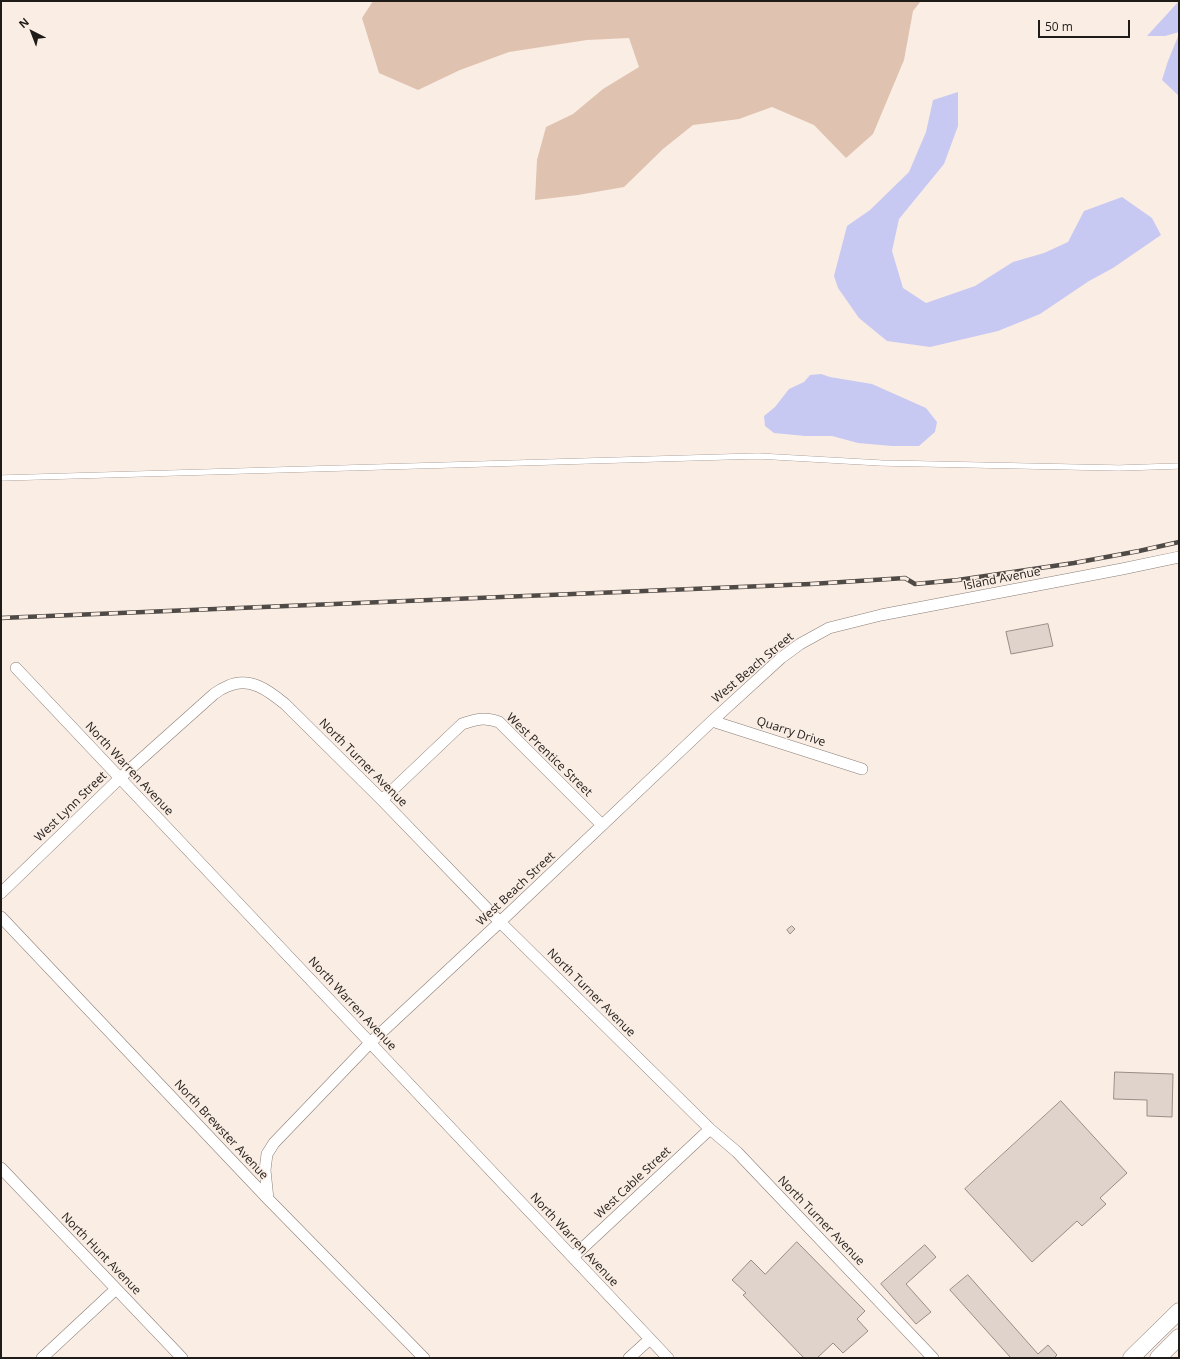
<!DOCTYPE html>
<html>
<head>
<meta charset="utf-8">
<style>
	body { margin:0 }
	#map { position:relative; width:1180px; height:1359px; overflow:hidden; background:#faede4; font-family:"Open Sans",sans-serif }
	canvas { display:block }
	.frame { position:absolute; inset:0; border:2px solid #1f1b18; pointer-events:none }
	.north { position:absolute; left:12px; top:12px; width:40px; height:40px; -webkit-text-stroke:3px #faede4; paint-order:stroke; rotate:318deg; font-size:11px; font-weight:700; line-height:16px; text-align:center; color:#1f1b18 }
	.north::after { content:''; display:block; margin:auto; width:14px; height:18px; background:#1f1b18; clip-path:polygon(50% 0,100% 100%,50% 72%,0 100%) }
	.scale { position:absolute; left:1038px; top:20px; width:92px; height:18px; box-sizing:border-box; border:2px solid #1f1b18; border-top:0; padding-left:5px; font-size:12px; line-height:14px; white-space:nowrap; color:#1f1b18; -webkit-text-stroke:3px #faede4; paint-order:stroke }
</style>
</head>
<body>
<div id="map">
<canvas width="1180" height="1359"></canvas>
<div class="frame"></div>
<div class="north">N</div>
<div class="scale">50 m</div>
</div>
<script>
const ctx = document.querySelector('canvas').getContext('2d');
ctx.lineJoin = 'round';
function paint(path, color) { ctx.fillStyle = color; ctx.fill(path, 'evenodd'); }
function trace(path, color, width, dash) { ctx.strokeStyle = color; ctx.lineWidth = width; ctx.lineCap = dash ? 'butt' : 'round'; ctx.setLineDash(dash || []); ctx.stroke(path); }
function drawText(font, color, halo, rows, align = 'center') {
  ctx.font = font + ' "Open Sans",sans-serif'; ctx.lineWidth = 3; ctx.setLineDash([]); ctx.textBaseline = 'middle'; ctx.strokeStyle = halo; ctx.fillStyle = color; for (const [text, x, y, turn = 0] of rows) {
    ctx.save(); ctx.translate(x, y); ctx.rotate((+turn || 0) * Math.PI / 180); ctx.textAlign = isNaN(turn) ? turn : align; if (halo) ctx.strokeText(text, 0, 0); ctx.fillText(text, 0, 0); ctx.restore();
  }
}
paint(new Path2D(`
	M 373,1 L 921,1 L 913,11 L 904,60 L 873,134 L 846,158 L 814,125 L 772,107 L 739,119 L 693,125 L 663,149 L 624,187 L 578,195 L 535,200 L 537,160 L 546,127 L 573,114 L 603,89 L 639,67 L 629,38 L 587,40 L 509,52 L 460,70 L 418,90 L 379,73 L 362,18 Z`), '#dfc2af');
paint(new Path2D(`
	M 1179,1 L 1179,32 L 1165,36 L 1147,36 Z
	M 1179,34 L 1179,96 L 1162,80 L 1168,61 Z
	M 958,92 L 958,126 L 944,164 L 899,219 L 892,251 L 903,288 L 926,303 L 975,286 L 1013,262 L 1044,253 L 1068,242 L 1084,211 L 1122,197 L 1152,218 L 1161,235 L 1113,268 L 1089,281 L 1040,314 L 998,331 L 930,347 L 887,341 L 859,318 L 838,288 L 834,276 L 847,226 L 870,210 L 909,172 L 926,132 L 933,100 Z
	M 821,374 L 830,377 L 872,384 L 926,408 L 937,422 L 935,432 L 919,446 L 892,446 L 858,443 L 832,436 L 805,436 L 774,433 L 765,426 L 764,416 L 775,407 L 789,389 L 804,382 L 810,375 Z`), '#c8c9f3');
const building = new Path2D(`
	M 1048,624 L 1053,646 L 1011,654 L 1006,632 Z
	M 792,926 L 795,929 L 790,934 L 787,930 Z
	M 1115,1072 L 1173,1074 L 1172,1117 L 1147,1116 L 1147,1100 L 1114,1099 Z
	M 1061,1101 L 1127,1173 L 1100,1198 L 1106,1204 L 1082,1226 L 1077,1221 L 1032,1262 L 965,1189 Z
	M 797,1242 L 865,1311 L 857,1319 L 868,1331 L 843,1353 L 833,1343 L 817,1358 L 804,1358 L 743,1295 L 746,1293 L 732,1280 L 751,1260 L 765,1274 Z
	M 925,1245 L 936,1257 L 906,1284 L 931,1312 L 916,1324 L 881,1284 Z
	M 968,1275 L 1038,1354 L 1048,1345 L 1057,1355 L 1054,1358 L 1011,1358 L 950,1290 Z`);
paint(building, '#e0d3cb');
trace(building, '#988c84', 1);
const lane = new Path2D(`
	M 1,478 L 758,456 L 881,463 L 1119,468 L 1179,466`);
const street = new Path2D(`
	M 16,668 L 668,1358
	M 712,721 L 862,769
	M 382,800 L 462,724 C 477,719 484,717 499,722 L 602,825
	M 1,893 L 120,778 L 214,694 C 218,691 223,688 228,686 C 250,676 269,691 285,704 L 382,800 L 500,922 L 710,1129 L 737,1152 L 933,1358
	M 1,917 L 268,1199 L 424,1358
	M 1,1168 L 182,1358
	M 268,1199 L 265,1170 L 267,1154 L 274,1143 L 370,1043 L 500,922 L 712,721 L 781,658 L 800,644 L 829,628 L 881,615 L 1122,569 L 1179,557
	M 573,1257 L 710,1129
	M 42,1358 L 116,1289
	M 629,1358 L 650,1339`);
const secondary = new Path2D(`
	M 1131,1358 L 1179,1311
	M 1158,1358 L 1179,1337`);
trace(lane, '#897d76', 6);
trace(street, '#897d76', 12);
trace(secondary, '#897d76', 17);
trace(lane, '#fff', 5.5);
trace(street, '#fff', 11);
trace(secondary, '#fff', 16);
const rail = new Path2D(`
	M 1,618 L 811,584 L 905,578 L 915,584 L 958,580 L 1074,563 L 1139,551 L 1179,542`);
trace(rail, '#504a46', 4.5);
trace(rail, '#faede4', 3, [9]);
drawText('12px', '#1f1b18', '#faede4', [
	["Island Avenue",1002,579,-11],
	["West Beach Street",753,668,-40],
	["Quarry Drive",791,732,18],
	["West Prentice Street",549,755,44],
	["North Turner Avenue",363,763,45],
	["North Warren Avenue",129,769,47],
	["West Lynn Street",71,807,-44],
	["West Beach Street",516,889,-43],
	["North Turner Avenue",591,993,45],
	["North Warren Avenue",352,1004,47],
	["North Brewster Avenue",221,1130,47],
	["West Cable Street",633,1183,-43],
	["North Turner Avenue",821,1221,46],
	["North Warren Avenue",574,1240,47],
	["North Hunt Avenue",101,1254,46]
]);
</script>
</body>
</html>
